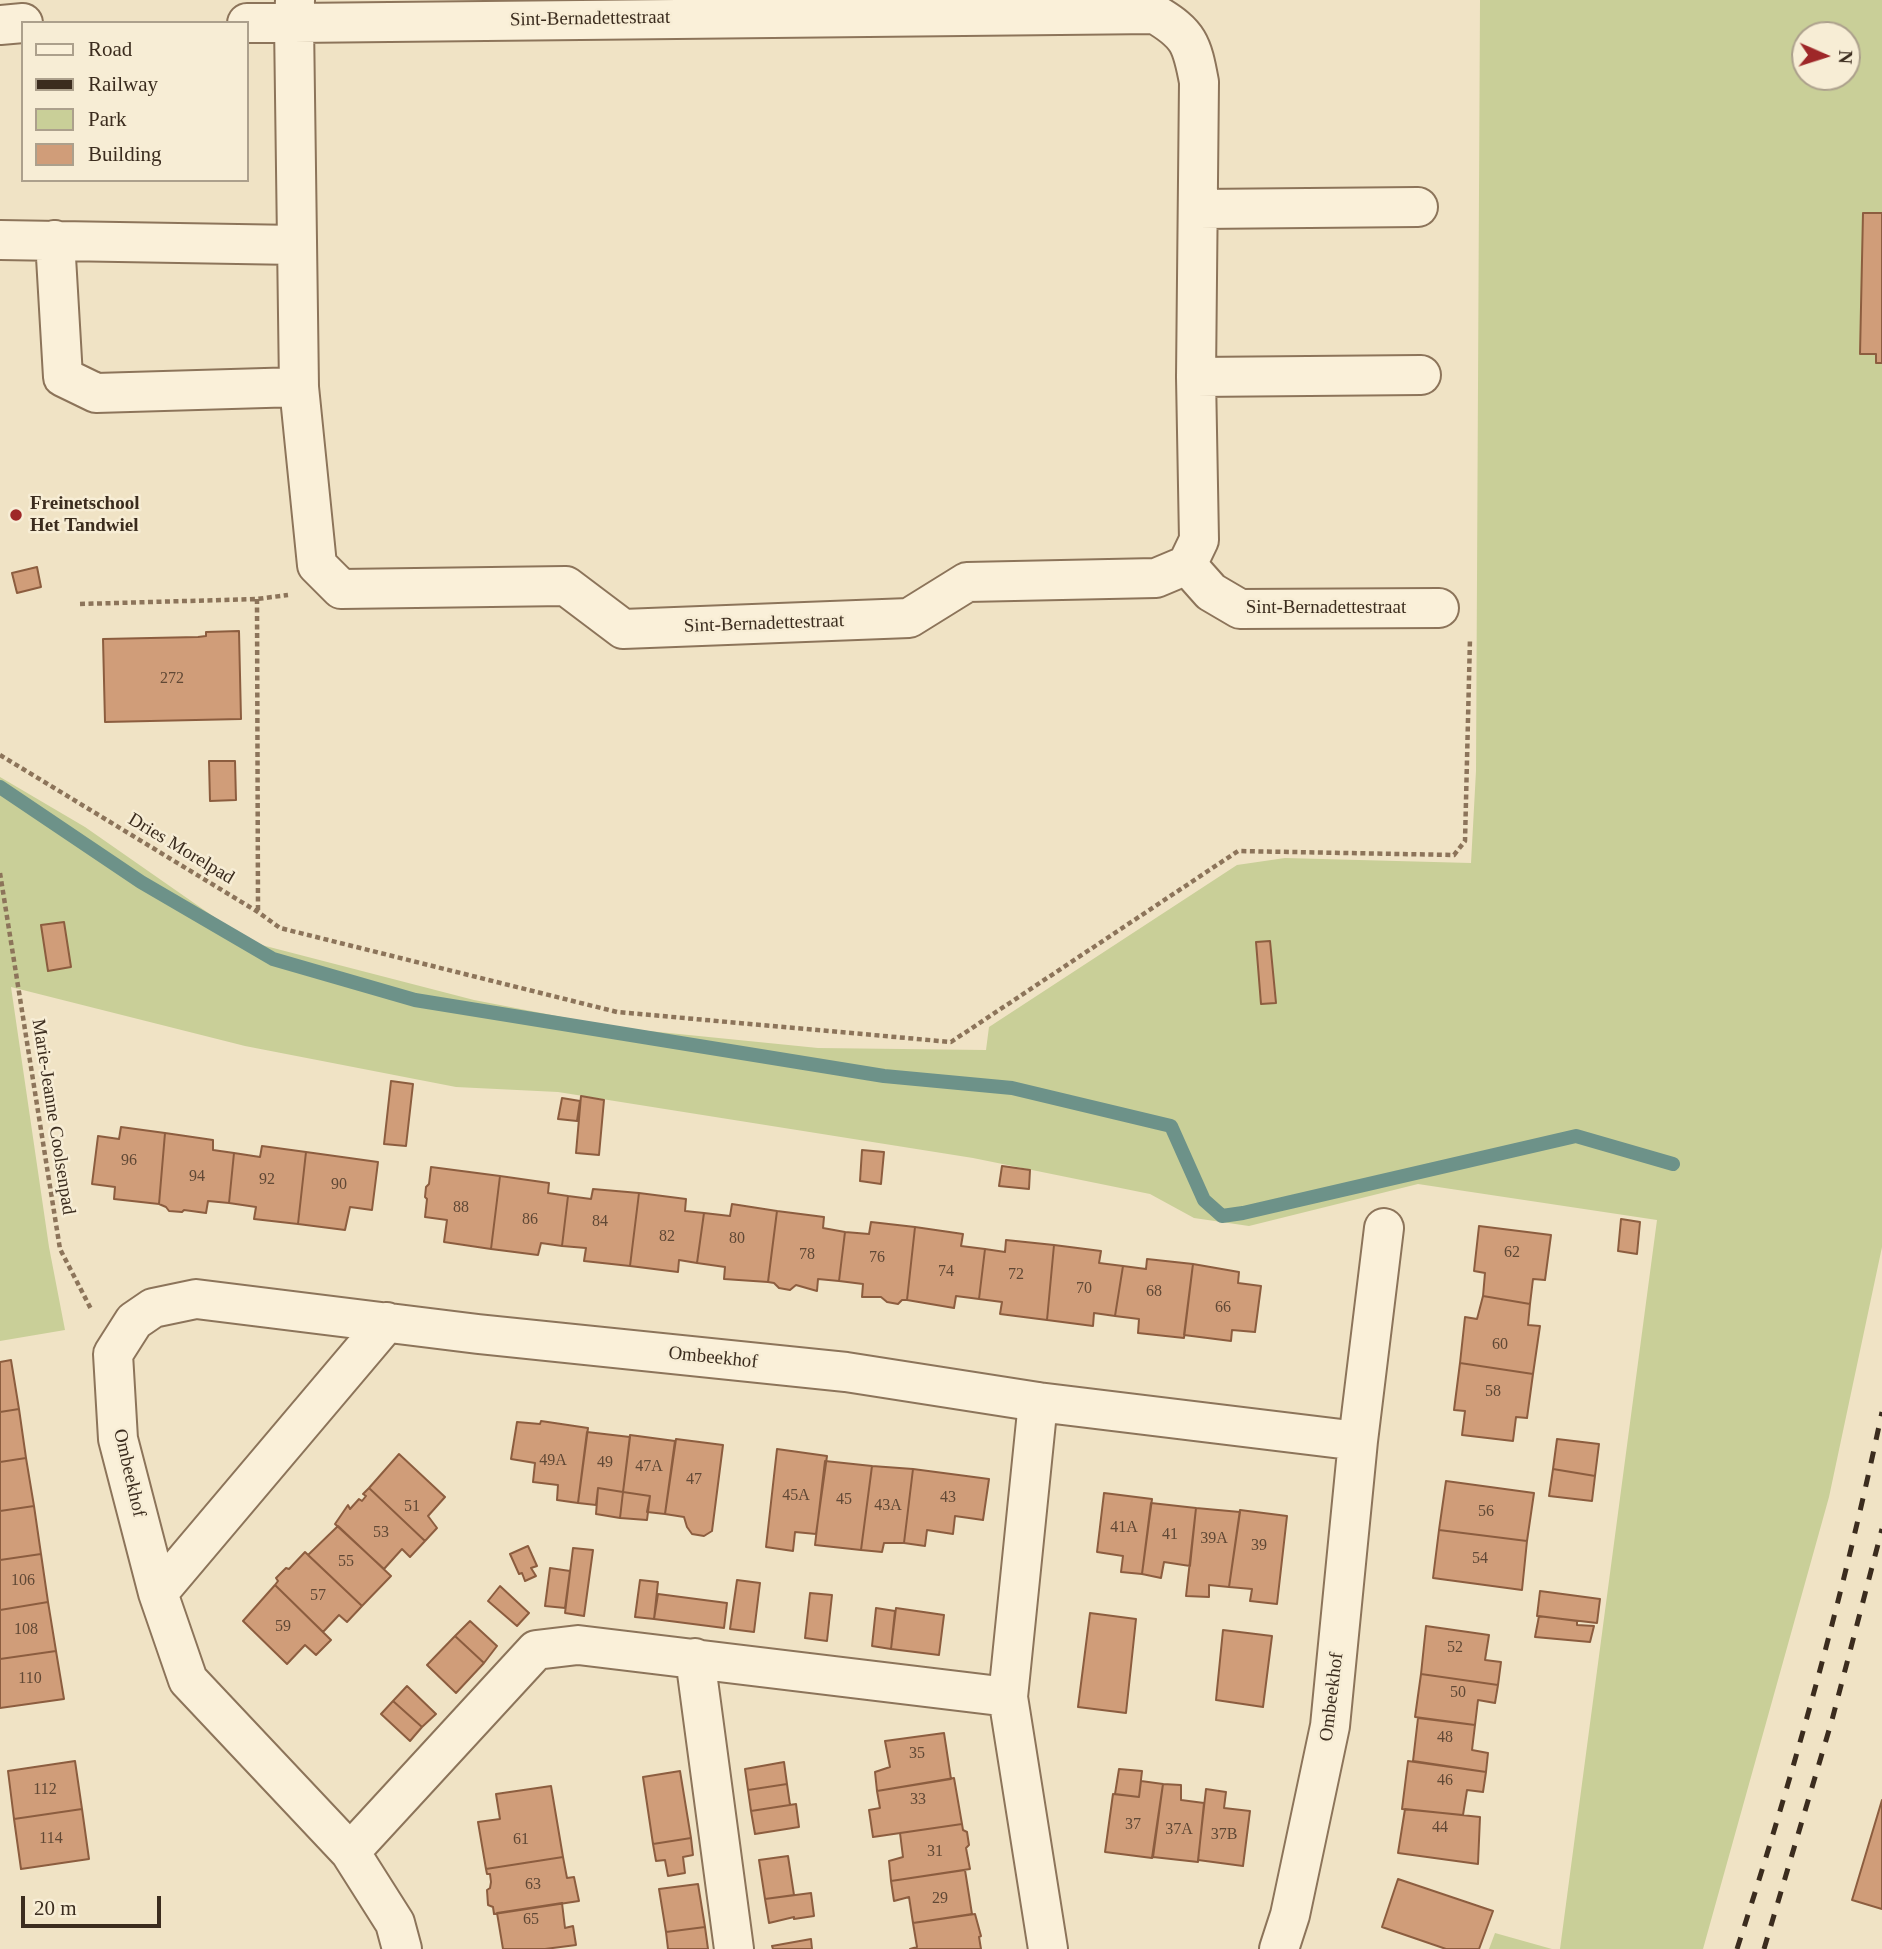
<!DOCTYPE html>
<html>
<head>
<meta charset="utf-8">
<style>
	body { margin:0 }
	#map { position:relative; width:1882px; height:1949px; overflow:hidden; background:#f0e3c5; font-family:Georgia,serif }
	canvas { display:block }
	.legend { position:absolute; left:21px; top:21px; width:228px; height:161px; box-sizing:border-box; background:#f7edd5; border:2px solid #aca08c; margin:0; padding:9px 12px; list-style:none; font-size:21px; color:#3b2c1e }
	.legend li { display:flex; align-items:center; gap:14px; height:35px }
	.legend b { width:35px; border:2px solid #aca08c }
	.north { position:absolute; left:1791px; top:21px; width:70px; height:70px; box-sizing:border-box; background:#f7edd5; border:2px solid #aca08c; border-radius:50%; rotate:93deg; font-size:19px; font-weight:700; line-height:28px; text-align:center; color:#3b2c1e }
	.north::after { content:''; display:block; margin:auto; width:24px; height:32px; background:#9e2728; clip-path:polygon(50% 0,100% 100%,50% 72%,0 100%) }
	.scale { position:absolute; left:21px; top:1896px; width:140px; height:32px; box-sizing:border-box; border:4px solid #3b2c1e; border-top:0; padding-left:9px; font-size:21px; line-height:24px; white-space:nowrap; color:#3b2c1e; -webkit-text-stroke:5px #f7edd5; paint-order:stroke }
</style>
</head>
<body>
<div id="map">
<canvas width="1882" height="1949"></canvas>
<ul class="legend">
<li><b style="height:9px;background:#faf0d9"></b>Road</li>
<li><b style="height:9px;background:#3b2c1e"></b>Railway</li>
<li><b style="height:19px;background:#c9cf98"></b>Park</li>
<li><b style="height:19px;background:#d09d79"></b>Building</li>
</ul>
<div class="north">N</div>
<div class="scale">20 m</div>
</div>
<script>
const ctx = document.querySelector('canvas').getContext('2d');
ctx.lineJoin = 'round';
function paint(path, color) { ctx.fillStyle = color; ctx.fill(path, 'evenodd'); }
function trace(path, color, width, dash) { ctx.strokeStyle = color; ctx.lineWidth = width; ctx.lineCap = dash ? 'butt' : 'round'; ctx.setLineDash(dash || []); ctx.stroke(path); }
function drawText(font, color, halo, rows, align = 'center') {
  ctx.font = font + ' Georgia,serif'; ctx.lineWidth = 5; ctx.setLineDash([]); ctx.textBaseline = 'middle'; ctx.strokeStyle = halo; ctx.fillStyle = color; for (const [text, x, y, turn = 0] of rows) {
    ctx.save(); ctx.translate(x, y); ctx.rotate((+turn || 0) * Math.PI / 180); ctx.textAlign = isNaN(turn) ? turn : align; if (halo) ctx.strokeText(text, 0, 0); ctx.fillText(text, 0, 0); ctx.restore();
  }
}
paint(new Path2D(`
	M 1480,0 L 1882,0 L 1882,1247 L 1829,1497 L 1703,1949 L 1560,1949 L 1657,1220 L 1418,1184 L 1249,1226 L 1194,1218 L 1150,1194 L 973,1158 L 558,1092 L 456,1087 L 245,1046 L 11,987 L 49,1247 L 65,1330 L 0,1341 L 0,777 L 85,827 L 250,942 L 474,1000 L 619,1028 L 818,1048 L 986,1050 L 989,1027 L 1237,865 L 1285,858 L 1471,863 L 1476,771 ZM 1805,35 L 1847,35 L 1847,77 L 1805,77 Z
	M 1495,1933 L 1552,1949 L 1489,1949 Z`), '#c9cf98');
trace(new Path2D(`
	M 0,787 L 141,882 L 273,959 L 415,1000 L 884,1076 L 1012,1088 L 1171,1126 L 1204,1200 L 1222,1216 L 1243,1213 L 1576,1136 L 1673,1164`), '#6d9289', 14);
const building = new Path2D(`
	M 1863,213 L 1882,213 L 1882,363 L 1876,363 L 1876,354 L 1860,354 Z
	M 37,567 L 41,587 L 17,593 L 12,573 Z
	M 239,631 L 241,719 L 105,722 L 103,639 L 198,637 L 206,636 L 206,632 Z
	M 209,761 L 235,761 L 236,800 L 210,801 Z
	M 64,922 L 71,967 L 48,971 L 41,925 Z
	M 1270,941 L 1276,1003 L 1261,1004 L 1256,942 Z
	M 391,1081 L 413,1084 L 406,1146 L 384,1144 Z
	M 581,1096 L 604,1100 L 599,1155 L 576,1153 Z
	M 562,1098 L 580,1101 L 577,1121 L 558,1119 Z
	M 121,1127 L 165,1133 L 159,1204 L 114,1199 L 115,1187 L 92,1184 L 98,1136 L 119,1139 Z
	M 165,1133 L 213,1140 L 213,1150 L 234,1153 L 229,1203 L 208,1201 L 206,1213 L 184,1210 L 182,1212 L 169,1211 L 166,1207 L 159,1204 Z
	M 262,1146 L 306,1152 L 298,1224 L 254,1219 L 256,1207 L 229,1203 L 234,1153 L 260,1157 Z
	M 862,1150 L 884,1152 L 881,1184 L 860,1181 Z
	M 306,1152 L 378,1162 L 372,1210 L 350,1207 L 345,1230 L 298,1224 Z
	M 1002,1166 L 1030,1170 L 1029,1189 L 999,1186 Z
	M 431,1167 L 500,1176 L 491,1249 L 444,1242 L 447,1220 L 425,1217 L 427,1199 L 425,1197 L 426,1187 L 429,1184 Z
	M 500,1176 L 549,1183 L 548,1193 L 568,1196 L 562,1246 L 541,1243 L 538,1255 L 491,1249 Z
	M 593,1189 L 639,1193 L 630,1266 L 584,1261 L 586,1248 L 562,1246 L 568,1196 L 591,1199 Z
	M 639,1193 L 686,1199 L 685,1211 L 704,1213 L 697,1263 L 679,1260 L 678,1272 L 630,1266 Z
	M 732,1204 L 777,1211 L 768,1282 L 724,1279 L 725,1267 L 697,1263 L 704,1213 L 730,1216 Z
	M 777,1211 L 824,1217 L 823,1228 L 845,1232 L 839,1281 L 818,1279 L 817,1291 L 796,1285 L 790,1290 L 779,1288 L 774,1283 L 768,1282 Z
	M 1621,1219 L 1640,1222 L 1637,1254 L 1618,1251 Z
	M 871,1222 L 915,1227 L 907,1300 L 902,1300 L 898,1304 L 887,1302 L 881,1297 L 862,1297 L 863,1284 L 839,1281 L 845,1232 L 869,1234 Z
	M 1479,1226 L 1551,1235 L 1545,1280 L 1533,1279 L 1530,1304 L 1483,1296 L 1485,1273 L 1474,1271 Z
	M 915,1227 L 963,1234 L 961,1246 L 985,1249 L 979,1299 L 956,1296 L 954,1308 L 907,1300 Z
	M 1006,1240 L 1054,1245 L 1047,1320 L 1000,1314 L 1002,1302 L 979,1299 L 985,1249 L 1005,1252 Z
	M 1054,1245 L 1101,1251 L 1099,1263 L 1123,1266 L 1115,1316 L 1094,1313 L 1093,1326 L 1047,1320 Z
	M 1147,1259 L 1193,1264 L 1184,1338 L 1138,1333 L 1139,1319 L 1115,1316 L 1123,1266 L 1146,1269 Z
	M 1193,1264 L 1239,1272 L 1238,1283 L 1261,1286 L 1255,1332 L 1232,1330 L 1231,1341 L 1184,1335 Z
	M 1483,1296 L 1530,1304 L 1528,1325 L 1540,1326 L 1533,1374 L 1460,1363 L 1465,1317 L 1477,1319 Z
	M 11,1360 L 19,1409 L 0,1412 L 0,1362 Z
	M 1460,1363 L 1533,1374 L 1527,1418 L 1516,1417 L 1513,1441 L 1462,1435 L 1465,1411 L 1454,1410 Z
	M 19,1409 L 26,1458 L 0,1462 L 0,1412 Z
	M 541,1421 L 588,1428 L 578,1503 L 557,1500 L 558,1485 L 533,1482 L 535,1463 L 511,1459 L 517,1422 L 540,1424 Z
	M 587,1432 L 630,1437 L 623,1492 L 598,1488 L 596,1505 L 578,1503 Z
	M 630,1435 L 675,1441 L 665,1514 L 647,1512 L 650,1496 L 623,1492 Z
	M 676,1439 L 723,1445 L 712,1531 L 704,1536 L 692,1534 L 687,1527 L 684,1517 L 665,1514 Z
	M 1557,1439 L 1599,1444 L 1595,1476 L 1553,1469 Z
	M 777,1449 L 827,1456 L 816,1534 L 795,1532 L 793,1551 L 766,1547 Z
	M 399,1454 L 445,1497 L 428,1516 L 437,1528 L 425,1541 L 369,1488 Z
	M 26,1458 L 34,1506 L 0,1511 L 0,1462 Z
	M 825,1461 L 872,1466 L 861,1550 L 815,1545 Z
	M 872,1466 L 913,1469 L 904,1543 L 884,1543 L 882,1552 L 861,1550 Z
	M 913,1469 L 989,1479 L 983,1520 L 955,1516 L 953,1534 L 927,1530 L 925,1546 L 904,1543 Z
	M 1553,1469 L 1595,1476 L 1592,1501 L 1549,1496 Z
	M 1446,1481 L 1534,1493 L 1527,1541 L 1439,1530 Z
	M 369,1488 L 425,1541 L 410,1557 L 402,1549 L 384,1569 L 335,1524 L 348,1505 L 350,1509 L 359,1499 L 362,1501 L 366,1496 L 363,1494 Z
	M 598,1488 L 623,1492 L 620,1518 L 596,1514 Z
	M 623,1492 L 650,1496 L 647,1520 L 620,1518 Z
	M 1104,1493 L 1152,1499 L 1142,1574 L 1121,1572 L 1123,1556 L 1097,1552 Z
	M 1151,1503 L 1196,1508 L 1190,1566 L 1164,1562 L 1161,1578 L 1142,1574 Z
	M 34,1506 L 41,1554 L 0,1560 L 0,1511 Z
	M 1196,1508 L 1240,1512 L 1229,1587 L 1209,1585 L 1209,1597 L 1186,1596 Z
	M 1240,1510 L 1287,1516 L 1277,1604 L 1250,1601 L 1252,1589 L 1229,1587 Z
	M 338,1526 L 391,1576 L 362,1606 L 308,1555 Z
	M 1439,1530 L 1527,1541 L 1522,1590 L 1433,1578 Z
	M 528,1546 L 537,1566 L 531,1568 L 536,1576 L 525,1581 L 522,1573 L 519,1574 L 510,1554 Z
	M 573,1548 L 593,1550 L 584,1616 L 565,1613 Z
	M 305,1552 L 362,1606 L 347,1622 L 339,1615 L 323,1632 L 275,1585 L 278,1581 L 276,1578 L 286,1568 L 289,1569 Z
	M 41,1554 L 48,1602 L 0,1610 L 0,1560 Z
	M 550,1568 L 570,1571 L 565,1608 L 545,1606 Z
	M 640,1580 L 658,1582 L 654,1619 L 635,1617 Z
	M 737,1580 L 760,1583 L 754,1632 L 730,1629 Z
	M 275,1585 L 331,1640 L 316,1655 L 305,1645 L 287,1664 L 243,1621 Z
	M 500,1586 L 529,1613 L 517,1626 L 488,1601 Z
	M 1540,1591 L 1600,1599 L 1597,1623 L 1537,1616 Z
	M 810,1593 L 832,1595 L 827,1641 L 805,1638 Z
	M 658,1594 L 727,1603 L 724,1628 L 654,1619 Z
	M 48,1602 L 56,1651 L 0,1659 L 0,1610 Z
	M 876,1608 L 895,1611 L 891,1649 L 872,1646 Z
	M 896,1608 L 944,1615 L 939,1655 L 891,1649 Z
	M 1090,1613 L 1136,1619 L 1126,1713 L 1078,1707 Z
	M 1539,1616 L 1577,1621 L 1577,1625 L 1594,1626 L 1590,1642 L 1535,1637 Z
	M 470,1621 L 497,1646 L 484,1663 L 455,1636 Z
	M 1426,1626 L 1489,1635 L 1485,1660 L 1501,1662 L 1498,1685 L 1421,1674 Z
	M 1223,1630 L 1272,1636 L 1263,1707 L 1216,1700 Z
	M 455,1636 L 484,1663 L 456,1693 L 427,1665 Z
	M 56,1651 L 64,1699 L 0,1708 L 0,1659 Z
	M 1421,1674 L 1498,1685 L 1495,1703 L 1478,1700 L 1475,1725 L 1415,1717 Z
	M 407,1686 L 436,1714 L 422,1727 L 393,1701 Z
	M 393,1701 L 422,1727 L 410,1741 L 381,1714 Z
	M 1418,1718 L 1475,1725 L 1472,1750 L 1488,1753 L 1486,1772 L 1413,1761 Z
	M 944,1733 L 951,1779 L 877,1791 L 875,1772 L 890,1767 L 885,1741 Z
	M 75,1761 L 82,1809 L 14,1819 L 8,1771 Z
	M 1408,1761 L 1486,1772 L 1483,1792 L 1467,1790 L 1463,1815 L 1402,1809 Z
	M 784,1762 L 787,1784 L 748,1790 L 745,1769 Z
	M 1119,1769 L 1142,1771 L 1139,1797 L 1115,1794 Z
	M 680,1771 L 691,1838 L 653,1844 L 643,1777 Z
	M 954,1778 L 962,1824 L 873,1837 L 869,1810 L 880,1808 L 877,1791 Z
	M 1141,1781 L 1163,1784 L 1152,1858 L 1105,1852 L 1113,1794 L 1139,1797 Z
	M 787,1784 L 790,1805 L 751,1811 L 748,1790 Z
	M 1163,1784 L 1181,1785 L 1181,1800 L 1204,1803 L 1198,1862 L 1153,1857 Z
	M 551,1786 L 563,1857 L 486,1869 L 478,1822 L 500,1819 L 496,1794 Z
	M 1206,1789 L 1226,1792 L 1224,1808 L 1250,1811 L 1243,1866 L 1198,1860 Z
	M 1882,1800 L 1882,1909 L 1852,1900 Z
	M 796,1804 L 799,1827 L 755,1834 L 751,1811 Z
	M 82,1809 L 89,1859 L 21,1869 L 14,1819 Z
	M 1405,1809 L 1480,1817 L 1478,1864 L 1398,1853 Z
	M 962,1824 L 963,1830 L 967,1832 L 969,1845 L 966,1848 L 970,1869 L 891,1881 L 889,1861 L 903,1857 L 900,1833 Z
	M 691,1838 L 693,1855 L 683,1857 L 685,1873 L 668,1876 L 665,1860 L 656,1861 L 653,1844 Z
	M 788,1856 L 794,1895 L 765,1899 L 759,1860 Z
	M 563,1857 L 567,1878 L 574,1877 L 579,1901 L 494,1914 L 493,1907 L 488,1905 L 487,1890 L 490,1888 L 491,1882 L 490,1874 L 487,1874 L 486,1869 Z
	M 965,1870 L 972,1914 L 913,1923 L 909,1897 L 894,1901 L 891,1881 Z
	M 1398,1879 L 1493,1911 L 1479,1949 L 1446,1949 L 1382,1927 Z
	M 698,1884 L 705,1927 L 666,1932 L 659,1889 Z
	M 811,1893 L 814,1916 L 794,1919 L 794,1917 L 769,1923 L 765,1899 Z
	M 562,1903 L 565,1928 L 573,1926 L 576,1945 L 545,1949 L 503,1949 L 497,1913 Z
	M 975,1914 L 981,1936 L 979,1937 L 981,1949 L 910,1949 L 917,1947 L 913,1923 Z
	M 705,1927 L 708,1949 L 668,1949 L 666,1932 Z
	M 811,1939 L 812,1949 L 773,1949 L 772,1946 Z`);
paint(building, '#d09d79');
trace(building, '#8c5d3f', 2);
const minor = new Path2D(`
	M 247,23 L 294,23 L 1155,14 C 1189,34 1192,44 1199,82 L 1196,377 L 1199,540 L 1187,565 L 1156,578 L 967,582 L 909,618 L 623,629 L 566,586 L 341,589 L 317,565 L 299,387 L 294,23 L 295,0
	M 0,25 L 23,23
	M 1199,209 L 1418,207
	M 0,240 L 297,245
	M 55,240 L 63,377 L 96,393 L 299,387
	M 1196,377 L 1421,375
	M 1187,565 L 1211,592 L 1240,609 L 1439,608
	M 1038,1402 L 1008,1697 L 1048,1949
	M 158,1593 L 387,1322
	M 695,1658 L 734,1949
	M 350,1852 L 536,1650 L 578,1645 L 1008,1697
	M 402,1949 L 395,1923 L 350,1852 L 188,1680 L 158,1593 L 118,1439 L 113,1354 L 134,1321 L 153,1308 L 196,1299 L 478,1334 L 846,1372 L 1038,1402 L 1358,1441
	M 1279,1949 L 1290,1915 L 1330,1726 L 1358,1441 L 1384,1228`);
trace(minor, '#8c745a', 42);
trace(new Path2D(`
	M 257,599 L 258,911
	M 80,604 L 257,599 L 288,595
	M 0,755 L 258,912 L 280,928 L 617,1012 L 951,1042 L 1238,851 L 1454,855 L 1465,841 L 1470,638
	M 0,873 L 60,1249 L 91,1309`), '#8c745a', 4.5, [5, 3.5]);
trace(minor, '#faf0d9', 38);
trace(new Path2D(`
	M 1737,1949 C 1794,1773 1844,1593 1882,1412
	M 1764,1949 L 1832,1720 L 1882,1529`), '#3b2c1e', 5, [12, 12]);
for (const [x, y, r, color] of [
	[16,515,7,"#9e2728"]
]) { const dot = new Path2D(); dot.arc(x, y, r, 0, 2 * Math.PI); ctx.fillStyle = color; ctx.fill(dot); trace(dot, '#f7edd5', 2.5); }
drawText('16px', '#604835', null, [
	["272",172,679],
	["96",129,1161],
	["94",197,1177],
	["92",267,1180],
	["90",339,1185],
	["88",461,1208],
	["86",530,1220],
	["84",600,1222],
	["82",667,1237],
	["80",737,1239],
	["62",1512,1253],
	["78",807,1255],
	["76",877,1258],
	["74",946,1272],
	["72",1016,1275],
	["70",1084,1289],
	["68",1154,1292],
	["66",1223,1308],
	["60",1500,1345],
	["58",1493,1392],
	["49A",553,1461],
	["49",605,1463],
	["47A",649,1467],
	["47",694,1480],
	["45A",796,1496],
	["43",948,1498],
	["45",844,1500],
	["43A",888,1506],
	["51",412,1507],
	["56",1486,1512],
	["41A",1124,1528],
	["53",381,1533],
	["41",1170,1535],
	["39A",1214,1539],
	["39",1259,1546],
	["54",1480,1559],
	["55",346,1562],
	["106",23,1581],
	["57",318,1596],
	["59",283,1627],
	["108",26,1630],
	["52",1455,1648],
	["110",30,1679],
	["50",1458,1693],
	["48",1445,1738],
	["35",917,1754],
	["46",1445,1781],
	["112",45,1790],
	["33",918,1800],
	["37",1133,1825],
	["44",1440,1828],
	["37A",1179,1830],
	["37B",1224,1835],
	["114",51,1839],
	["61",521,1840],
	["31",935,1852],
	["63",533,1885],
	["29",940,1899],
	["65",531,1920]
]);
drawText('19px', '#3b2c1e', '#f7edd5', [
	["Sint-Bernadettestraat",590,19,-1],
	["Sint-Bernadettestraat",1326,608],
	["Sint-Bernadettestraat",764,624,-2],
	["Dries Morelpad",181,849,31],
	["Marie-Jeanne Coolsenpad",53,1117,81],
	["Ombeekhof",713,1358,6],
	["Ombeekhof",129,1473,77],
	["Ombeekhof",1332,1697,-83]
]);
drawText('bold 19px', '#3b2c1e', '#f7edd5', [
	["Freinetschool",30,504],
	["Het Tandwiel",30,526]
], 'left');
</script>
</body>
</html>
